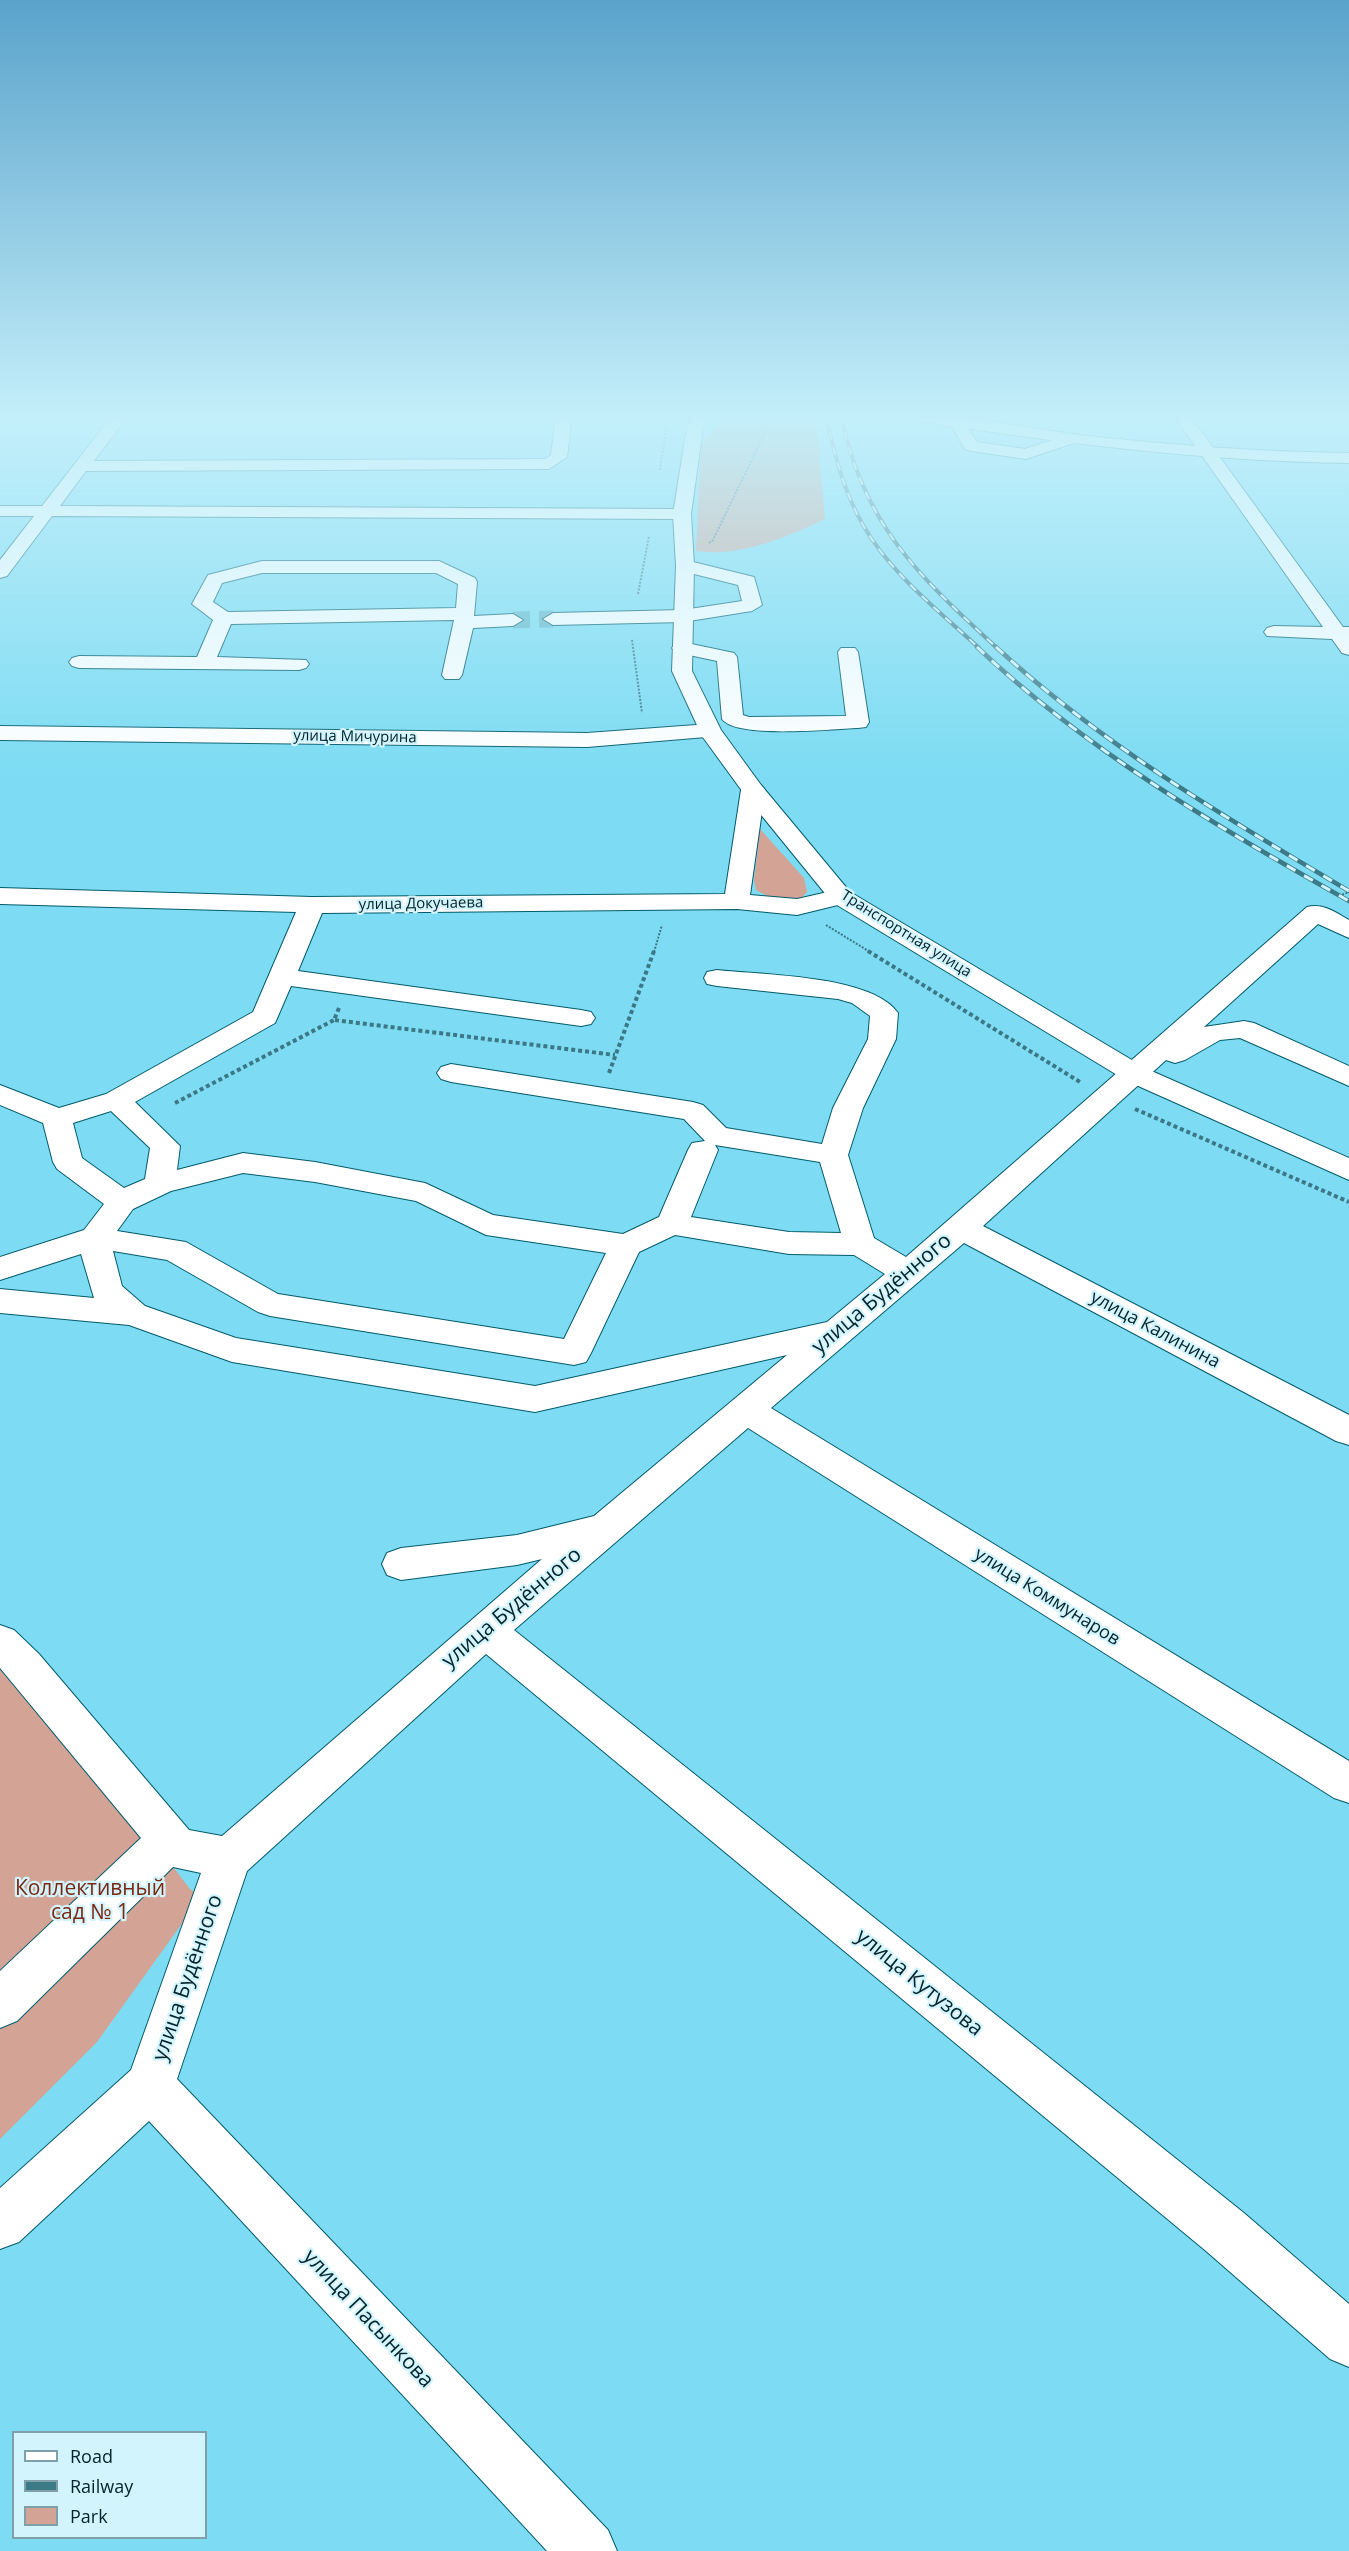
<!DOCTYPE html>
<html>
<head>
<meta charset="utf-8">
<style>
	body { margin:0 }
	#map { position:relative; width:1349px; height:2551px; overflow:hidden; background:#7ddcf3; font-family:"Open Sans",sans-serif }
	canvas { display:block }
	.legend { position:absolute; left:12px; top:2431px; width:195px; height:108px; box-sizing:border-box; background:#d1f4fd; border:2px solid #7fa0a9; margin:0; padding:8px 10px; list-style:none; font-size:18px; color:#04232a }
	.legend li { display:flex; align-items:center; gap:12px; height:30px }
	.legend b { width:30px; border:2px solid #7fa0a9 }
</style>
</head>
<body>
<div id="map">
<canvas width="1349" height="2551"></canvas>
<ul class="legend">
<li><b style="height:8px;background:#fff"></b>Road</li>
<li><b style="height:8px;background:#3d7a88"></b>Railway</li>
<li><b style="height:16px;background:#d3a396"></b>Park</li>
</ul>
</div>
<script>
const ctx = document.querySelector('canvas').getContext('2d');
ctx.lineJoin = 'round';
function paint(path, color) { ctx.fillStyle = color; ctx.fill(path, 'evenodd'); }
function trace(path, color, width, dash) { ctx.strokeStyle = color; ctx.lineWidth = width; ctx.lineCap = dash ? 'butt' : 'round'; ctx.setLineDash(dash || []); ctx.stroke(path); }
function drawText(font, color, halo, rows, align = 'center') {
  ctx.font = font + ' "Open Sans",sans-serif'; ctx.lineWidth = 4.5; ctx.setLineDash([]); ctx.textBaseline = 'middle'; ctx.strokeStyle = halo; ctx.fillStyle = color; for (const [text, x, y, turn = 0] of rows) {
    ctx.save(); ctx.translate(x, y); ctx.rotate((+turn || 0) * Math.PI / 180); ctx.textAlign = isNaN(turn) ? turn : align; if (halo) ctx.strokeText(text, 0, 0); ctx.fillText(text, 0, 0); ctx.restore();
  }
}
paint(new Path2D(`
	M 728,416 L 816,416 L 825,519 C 785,538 741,557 696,551 L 701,444 Z
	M 760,829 L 804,878 L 807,892 L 800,899 L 774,900 L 756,890 L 754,880 Z
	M 0,1633 L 167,1859 L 190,1889 L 201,1897 L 97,2042 L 0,2139 Z`), '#d3a396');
trace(new Path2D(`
	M 513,620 L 553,619`), '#65b7cb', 17, [17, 9]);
const minor = new Path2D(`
	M 112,416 L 128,416 L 94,461 L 545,459 L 551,455 L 556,416 L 572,416 L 567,457 L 549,469 L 86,471 L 60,506 L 682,509 L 691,514 L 682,519 L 52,516 L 7,576 L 0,578 L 0,560 L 34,516 L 0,516 L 0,506 L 42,506 Z
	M 1174,416 L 1190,416 L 1343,627 L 1349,627 L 1349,655 L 1342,653 L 1332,639 L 1267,636 L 1264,632 L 1267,628 L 1274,626 L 1323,627 Z
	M 958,418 L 963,420 L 977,442 L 1025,449 L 1071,434 L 1079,439 L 1077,442 L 1026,459 L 971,451 L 965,449 L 950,423 Z
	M 685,560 L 754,577 L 762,605 L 752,611 L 683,622 L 553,625 L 543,619 L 553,613 L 683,610 L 742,601 L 738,585 L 678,570 L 676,566 L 678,562 Z
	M 262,561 L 439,561 L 475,578 L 477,582 L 474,616 L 513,614 L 523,620 L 513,626 L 473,628 L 462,675 L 459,679 L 445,679 L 442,675 L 454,620 L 231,624 L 217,657 L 306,660 L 309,664 L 306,668 L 299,670 L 79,668 L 72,666 L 69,662 L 72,658 L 79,656 L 197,657 L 213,620 L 192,604 L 208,575 ZM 262,573 L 436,573 L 458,584 L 456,608 L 228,612 L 213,602 L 222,583 Z
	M 682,642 L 734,653 L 737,657 L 743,715 L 749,717 L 846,716 L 838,652 L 841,648 L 855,648 L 858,652 L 869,722 L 866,727 L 858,728 C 832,729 736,739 722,719 L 717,661 L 675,652 L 672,648 L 675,644 Z
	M 710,724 L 718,726 L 721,731 L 718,736 L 587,747 L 0,740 L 0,726 L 587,733 Z
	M 753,783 L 761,785 L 765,790 L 750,895 L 797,899 L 841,889 L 850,892 L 854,897 L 850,902 L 797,915 L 737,909 L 322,913 L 298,971 L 581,1010 L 591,1012 L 595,1018 L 591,1024 L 581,1026 L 291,986 L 275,1023 L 135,1102 L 180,1146 L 177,1170 L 243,1153 L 315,1162 L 425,1183 L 493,1215 L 623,1234 L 659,1217 L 688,1150 L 692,1143 L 705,1141 L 684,1119 L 451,1082 L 441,1079 L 437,1073 L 441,1067 L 451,1064 L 693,1102 L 703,1105 L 726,1128 L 822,1144 L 833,1108 L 868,1039 L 870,1016 L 852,1003 L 838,999 L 717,986 L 707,984 L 704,978 L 707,972 L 717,970 C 762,975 872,975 898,1013 L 896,1039 L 863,1108 L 848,1155 L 874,1238 L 906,1257 L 1307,907 C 1323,903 1335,912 1349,920 L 1349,938 L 1318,924 L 1204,1027 L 1244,1021 L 1254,1023 L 1349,1066 L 1349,1086 L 1240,1038 L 1220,1040 L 1185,1060 L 1175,1063 L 1166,1060 L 983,1226 L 1349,1415 L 1349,1445 L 1336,1441 L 964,1243 L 771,1408 L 1349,1761 L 1349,1803 L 1334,1798 L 748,1428 L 514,1630 L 1244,2213 L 1349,2304 L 1349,2367 L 1330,2359 L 1206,2251 L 486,1654 L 247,1871 L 177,2079 L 608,2530 L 617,2551 L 547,2551 L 149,2121 L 19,2242 L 0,2249 L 0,2188 L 131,2070 L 201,1873 L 173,1867 L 17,2021 L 0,2028 L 0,1971 L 141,1838 L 0,1668 L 0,1625 L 14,1630 L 39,1654 L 189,1830 L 222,1836 L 542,1559 L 517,1565 L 401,1580 L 387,1575 L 382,1564 L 387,1553 L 401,1548 L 517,1535 L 594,1516 L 787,1355 L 535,1412 L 232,1362 L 129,1325 L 0,1313 L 0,1289 L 94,1298 L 81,1254 L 0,1280 L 0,1257 L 84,1230 L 104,1204 L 57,1169 L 53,1162 L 43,1123 L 0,1105 L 0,1085 L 59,1108 L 106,1094 L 253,1012 L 296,912 L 0,904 L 0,888 L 312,897 L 725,894 L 741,790 L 745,785 ZM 111,1111 L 150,1148 L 145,1179 L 124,1188 L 82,1158 L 73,1123 ZM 715,1145 L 820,1162 L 841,1233 L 789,1232 L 691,1217 L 718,1150 ZM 243,1173 L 315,1182 L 416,1201 L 486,1235 L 606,1253 L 564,1339 L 278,1294 L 186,1242 L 117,1231 L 133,1209 L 171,1191 ZM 675,1235 L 789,1254 L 854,1255 L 885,1274 L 827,1322 L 535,1386 L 236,1338 L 145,1306 L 122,1286 L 113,1251 L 167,1260 L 258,1312 L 270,1316 L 574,1365 L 586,1362 L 591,1353 L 639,1252 Z`);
const major = new Path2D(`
	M 694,416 L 710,416 L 703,427 L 691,514 L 694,566 L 692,671 L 721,730 L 761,785 L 850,892 L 1147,1069 L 1349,1158 L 1349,1180 L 1127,1081 L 832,902 L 745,795 L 702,736 L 672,671 L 676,566 L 673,514 L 687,427 Z
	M 908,416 C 965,414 1024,428 1080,435 C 1170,445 1259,452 1349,453 L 1349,463 C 1203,461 1060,443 916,421 Z`);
trace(minor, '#025b6b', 2);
trace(major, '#025b6b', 2);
trace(new Path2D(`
	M 660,470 L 668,416
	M 709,543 L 713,540 L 770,422 L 788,416
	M 638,594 L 649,536
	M 632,640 L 642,713
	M 1339,896 L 1349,892
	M 826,925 L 870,952
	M 654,952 L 662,925`), '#3b7785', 2, [2, 1.5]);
trace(new Path2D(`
	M 868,951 L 1080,1082
	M 339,1008 L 334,1020 L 615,1055
	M 609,1073 L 654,951
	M 175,1103 L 334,1020
	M 1135,1109 L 1349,1202`), '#3b7785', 4, [4, 3]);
paint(minor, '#fff');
paint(major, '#fff');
const railFar1 = new Path2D(`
	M 826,416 C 834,453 844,492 863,525 C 890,573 939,611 979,648
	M 841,416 C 864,526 919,576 997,648`);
const rail = new Path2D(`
	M 977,647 C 1086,750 1219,828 1349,901
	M 996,647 C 1101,744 1226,818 1349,891`);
trace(railFar1, '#3d7a88', 4);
trace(rail, '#3d7a88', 4.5);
trace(railFar1, '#d1f4fd', 2, [8]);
trace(rail, '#d1f4fd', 3, [10]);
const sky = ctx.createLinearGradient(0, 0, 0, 773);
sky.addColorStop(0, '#5aa3cb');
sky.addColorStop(0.54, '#c4effa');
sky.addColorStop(1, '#c4effa00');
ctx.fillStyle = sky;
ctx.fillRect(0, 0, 1349, 773);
drawText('15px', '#04232a', '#d1f4fd', [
	["улица Мичурина",355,737,1],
	["улица Докучаева",421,904,-1],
	["Транспортная улица",906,934,32]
]);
drawText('18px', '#04232a', '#d1f4fd', [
	["улица Калинина",1155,1330,28],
	["улица Коммунаров",1047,1597,32]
]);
drawText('21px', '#04232a', '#d1f4fd', [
	["улица Будённого",882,1294,-40],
	["улица Будённого",512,1608,-40],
	["улица Будённого",188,1978,-71],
	["улица Кутузова",919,1983,39],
	["улица Пасынкова",368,2319,47]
]);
drawText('21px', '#7d2712', '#d1f4fd', [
	["Коллективный",90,1889],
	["сад № 1",90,1913]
]);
</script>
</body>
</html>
